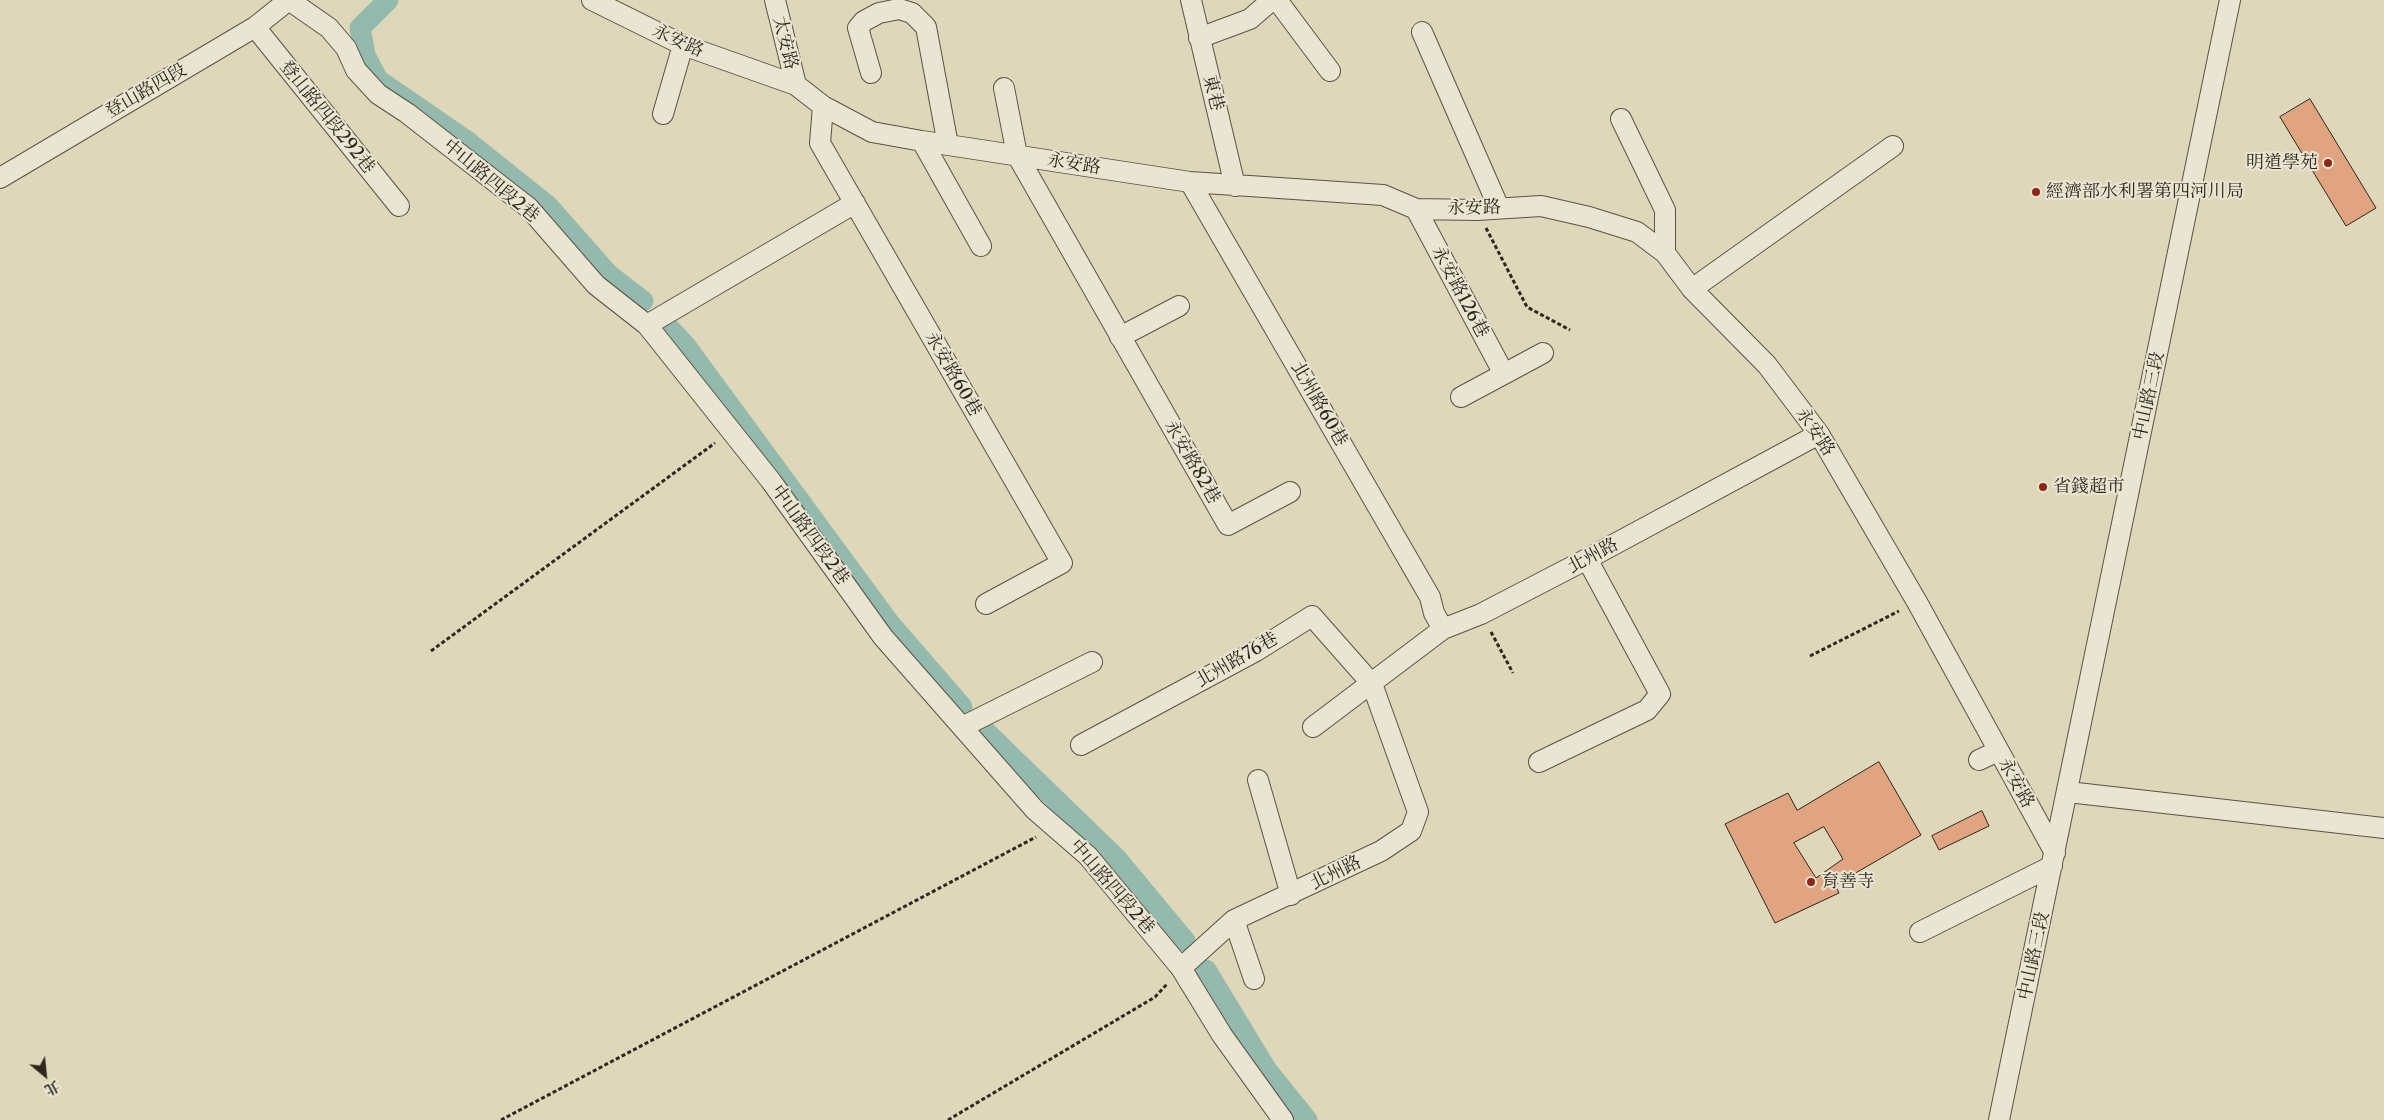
<!DOCTYPE html>
<html>
<head>
<meta charset="utf-8">
<style>
	body { margin:0 }
	#map { position:relative; width:2384px; height:1120px; overflow:hidden; background:#dfd7b9; font-family:"Libre Caslon Text","Noto Serif TC",serif }
	canvas { display:block }
	.north { position:absolute; left:20px; top:1050px; width:50px; height:50px; -webkit-text-stroke:4px #eae5d2; paint-order:stroke; rotate:152deg; font-size:14px; font-weight:700; line-height:20px; text-align:center; color:#2f261d }
	.north::after { content:''; display:block; margin:auto; width:18px; height:22px; background:#2f261d; clip-path:polygon(50% 0,100% 100%,50% 72%,0 100%) }
</style>
</head>
<body>
<div id="map">
<canvas width="2384" height="1120"></canvas>
<div class="north">北</div>
</div>
<script>
const ctx = document.querySelector('canvas').getContext('2d');
ctx.lineJoin = 'round';
function trace(path, color, width, dash) { ctx.strokeStyle = color; ctx.lineWidth = width; ctx.lineCap = dash ? 'butt' : 'round'; ctx.setLineDash(dash || []); ctx.stroke(path); }
function paint(path, color) { ctx.fillStyle = color; ctx.fill(path, 'evenodd'); }
function drawText(font, color, halo, rows, align = 'center') {
  ctx.font = font + ' "Libre Caslon Text","Noto Serif TC",serif'; ctx.lineWidth = 4; ctx.setLineDash([]); ctx.textBaseline = 'middle'; ctx.strokeStyle = halo; ctx.fillStyle = color; for (const [text, x, y, turn = 0] of rows) {
    ctx.save(); ctx.translate(x, y); ctx.rotate((+turn || 0) * Math.PI / 180); ctx.textAlign = isNaN(turn) ? turn : align; if (halo) ctx.strokeText(text, 0, 0); ctx.fillText(text, 0, 0); ctx.restore();
  }
}
trace(new Path2D(`
	M 388,0 L 360,28 L 365,55 L 378,80 L 468,142 L 548,206 L 608,274 L 643,301
	M 669,328 L 685,345 L 890,624 L 962,707
	M 986,732 L 1116,858 L 1185,941
	M 1206,970 L 1266,1069 L 1307,1120`), '#93baad', 21);
const building = new Path2D(`
	M 2310,99 L 2376,208 L 2346,226 L 2280,117 Z
	M 1879,762 L 1921,835 L 1835,885 L 1839,893 L 1775,923 L 1725,824 L 1788,793 L 1797,810 ZM 1824,827 L 1843,859 L 1816,878 L 1794,843 Z
	M 1982,811 L 1989,826 L 1939,850 L 1932,836 Z`);
paint(building, '#e0a481');
trace(building, '#2f261d', 1);
const minor = new Path2D(`
	M 289,0 L 329,28 L 346,48 L 356,70 L 378,94 L 407,113 L 529,208 L 596,285 L 647,325 L 771,481 L 883,637 L 1035,810 L 1088,856 L 1181,968 L 1222,1035 L 1283,1120
	M 592,0 L 683,45 L 796,85 L 823,106 L 872,132 L 922,141 L 1190,182 L 1383,195 L 1416,209 L 1477,210 L 1541,206 L 1589,217 L 1637,232 L 1665,253 L 1692,289 L 1767,365 L 1819,434 L 1917,602 L 2055,853
	M 775,0 L 796,85
	M 1191,0 L 1235,186
	M 1277,0 L 1330,71
	M 255,27 L 399,206
	M 1422,32 L 1499,208
	M 1199,38 L 1250,19 L 1272,0
	M 871,73 L 858,28 L 864,21 L 879,13 L 899,9 L 912,13 L 926,27 L 948,145
	M 1004,88 L 1017,155 L 1228,525 L 1290,492
	M 823,106 L 820,143 L 1062,563 L 986,604
	M 663,114 L 683,45
	M 1621,119 L 1665,210 L 1665,253
	M 922,141 L 981,246
	M 0,178 L 255,27 L 289,0
	M 1190,182 L 1430,597 L 1434,613 L 1443,629
	M 1416,209 L 1504,374 L 1461,397
	M 1692,289 L 1893,146
	M 647,325 L 855,203
	M 1120,337 L 1179,306
	M 1504,374 L 1543,353
	M 962,727 L 1092,662
	M 1313,727 L 1443,629 L 1481,614 L 1587,559 L 1819,434
	M 1081,745 L 1256,651 L 1312,616 L 1372,684 L 1418,812 L 1411,831 L 1381,851 L 1234,920 L 1181,968
	M 1979,760 L 1998,751
	M 1539,762 L 1647,710 L 1660,694 L 1587,559
	M 1258,780 L 1291,895
	M 2068,792 L 2384,828
	M 1234,920 L 1254,979
	M 1920,932 L 2052,866
	M 1999,1120 L 2230,0`);
trace(minor, '#5b5244', 22);
trace(new Path2D(`
	M 1486,228 L 1527,307 L 1570,330
	M 1491,632 L 1513,673
	M 431,651 L 715,443
	M 1810,656 L 1899,611
	M 501,1120 L 1036,837
	M 948,1120 L 1155,997 L 1168,983`), '#2f261d', 3, [4, 2.5]);
trace(minor, '#eae5d2', 20);
for (const [x, y, r, color] of [
	[2328,163,5,"#8f2418"],
	[2036,192,5,"#8f2418"],
	[2043,487,5,"#8f2418"],
	[1811,882,5,"#8f2418"]
]) { const dot = new Path2D(); dot.arc(x, y, r, 0, 2 * Math.PI); ctx.fillStyle = color; ctx.fill(dot); trace(dot, '#eae5d2', 2); }
drawText('18px', '#2f261d', '#eae5d2', [
	["永安路",678,41,24],
	["太安路",785,43,76],
	["登山路四段",146,91,-30],
	["東巷",1213,93,76],
	["登山路四段292巷",327,117,51],
	["永安路",1074,164,9],
	["中山路四段2巷",491,181,40],
	["永安路",1474,208,-1],
	["永安路126巷",1460,292,62],
	["永安路60巷",953,374,60],
	["中山路三段",2149,396,-78],
	["北州路60巷",1319,404,60],
	["永安路",1815,432,56],
	["永安路82巷",1192,462,60],
	["中山路四段2巷",810,535,54],
	["北州路",1593,556,-28],
	["北州路76巷",1237,660,-30],
	["永安路",2016,783,61],
	["北州路",1336,873,-26],
	["中山路四段2巷",1112,887,49],
	["中山路三段",2034,956,-78]
]);
drawText('18px', '#2f261d', '#eae5d2', [
	["明道學苑",2318,163,"right"],
	["經濟部水利署第四河川局",2046,192],
	["省錢超市",2053,487],
	["育善寺",1821,882]
], 'left');
</script>
</body>
</html>
